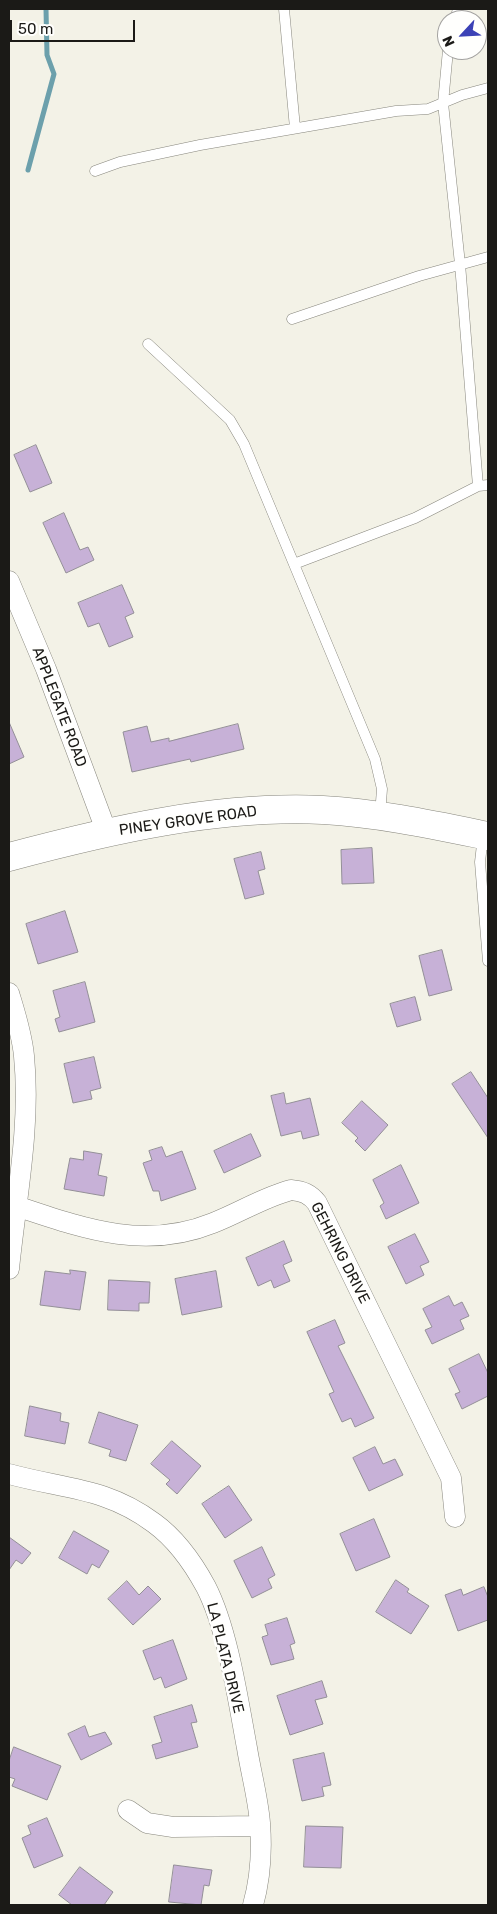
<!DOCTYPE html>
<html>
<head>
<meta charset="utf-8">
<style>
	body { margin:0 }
	#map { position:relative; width:497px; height:1914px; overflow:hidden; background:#f3f2e7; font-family:Rubik,sans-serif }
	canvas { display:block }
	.frame { position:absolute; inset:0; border:10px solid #1b1a17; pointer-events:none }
	.north { position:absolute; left:437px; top:10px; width:50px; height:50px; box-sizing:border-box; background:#fffffd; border:1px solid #a4a3a1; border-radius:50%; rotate:245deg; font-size:14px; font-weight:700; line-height:20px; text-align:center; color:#1b1a17 }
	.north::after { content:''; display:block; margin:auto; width:18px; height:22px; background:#3c42b6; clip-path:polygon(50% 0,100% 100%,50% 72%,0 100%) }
	.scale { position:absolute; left:10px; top:20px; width:125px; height:22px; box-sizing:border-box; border:2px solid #1b1a17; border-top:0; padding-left:6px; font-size:15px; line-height:18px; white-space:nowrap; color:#1b1a17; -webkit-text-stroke:4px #fffffd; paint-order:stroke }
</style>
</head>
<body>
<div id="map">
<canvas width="497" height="1914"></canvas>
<div class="frame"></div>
<div class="north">N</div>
<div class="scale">50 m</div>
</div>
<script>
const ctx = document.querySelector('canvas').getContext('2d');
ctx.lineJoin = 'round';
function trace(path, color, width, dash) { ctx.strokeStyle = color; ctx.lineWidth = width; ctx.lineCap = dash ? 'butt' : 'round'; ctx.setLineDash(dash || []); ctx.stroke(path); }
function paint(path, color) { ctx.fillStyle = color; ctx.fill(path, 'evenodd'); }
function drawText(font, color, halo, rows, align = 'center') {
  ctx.font = font + ' Rubik,sans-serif'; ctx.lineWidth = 5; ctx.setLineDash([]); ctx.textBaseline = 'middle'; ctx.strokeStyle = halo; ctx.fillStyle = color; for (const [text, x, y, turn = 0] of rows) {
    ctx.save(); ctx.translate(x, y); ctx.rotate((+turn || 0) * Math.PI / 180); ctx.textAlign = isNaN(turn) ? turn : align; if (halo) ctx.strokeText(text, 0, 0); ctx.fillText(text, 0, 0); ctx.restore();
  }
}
trace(new Path2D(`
	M 28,170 L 54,74 L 47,55 L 46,9`), '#6ca0ac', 5);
const building = new Path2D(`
	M 36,445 L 52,483 L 30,492 L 14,455 Z
	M 64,513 L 80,550 L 88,547 L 94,560 L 66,573 L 43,523 Z
	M 122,585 L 134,613 L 125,617 L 133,637 L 109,647 L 99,623 L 88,627 L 78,603 Z
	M 9,722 L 24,757 L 9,764 Z
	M 238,724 L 244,749 L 191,762 L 190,759 L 132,772 L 123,732 L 147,726 L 151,742 L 169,738 L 169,741 Z
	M 372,848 L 374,883 L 342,884 L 341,850 Z
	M 261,852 L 265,869 L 258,871 L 264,894 L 245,899 L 234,859 Z
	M 65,911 L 78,952 L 38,964 L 26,924 Z
	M 442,950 L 452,990 L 429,996 L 419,956 Z
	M 85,982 L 95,1022 L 59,1032 L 55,1019 L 60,1017 L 53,991 Z
	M 415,997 L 421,1020 L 397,1027 L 390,1004 Z
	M 94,1057 L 101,1088 L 90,1091 L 92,1099 L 73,1103 L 64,1064 Z
	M 471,1072 L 488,1098 L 488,1138 L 452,1084 Z
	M 284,1093 L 286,1104 L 310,1098 L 319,1135 L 303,1139 L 301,1131 L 281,1136 L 271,1096 Z
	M 362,1101 L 388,1125 L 365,1151 L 355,1141 L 358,1138 L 342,1123 Z
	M 251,1134 L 261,1156 L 224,1173 L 214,1151 Z
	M 162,1147 L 166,1157 L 182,1151 L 196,1189 L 161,1201 L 159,1191 L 153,1191 L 143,1163 L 152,1160 L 149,1151 Z
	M 84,1151 L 102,1154 L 98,1175 L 107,1177 L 104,1196 L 64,1189 L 70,1158 L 83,1160 Z
	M 401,1165 L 419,1203 L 386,1219 L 380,1206 L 384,1203 L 373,1180 Z
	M 415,1234 L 429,1262 L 420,1266 L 424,1275 L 406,1284 L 388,1247 Z
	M 284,1241 L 292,1261 L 283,1265 L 290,1281 L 274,1288 L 271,1280 L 258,1286 L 246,1258 Z
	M 70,1270 L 86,1272 L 80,1310 L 40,1305 L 45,1271 L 70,1274 Z
	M 216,1271 L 222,1307 L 182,1315 L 175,1279 Z
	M 109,1280 L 150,1282 L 149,1303 L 139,1303 L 139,1311 L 108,1310 Z
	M 449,1296 L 454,1306 L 462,1302 L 469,1316 L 460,1320 L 464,1329 L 432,1344 L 425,1330 L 432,1327 L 423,1309 Z
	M 335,1320 L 345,1343 L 338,1346 L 374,1418 L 355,1427 L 351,1418 L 342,1422 L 329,1394 L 334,1392 L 307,1332 Z
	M 479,1354 L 488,1373 L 488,1396 L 462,1409 L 455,1394 L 460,1392 L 449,1369 Z
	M 30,1406 L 61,1413 L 60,1421 L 69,1423 L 65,1444 L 25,1436 Z
	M 99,1412 L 138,1425 L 126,1461 L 109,1456 L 111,1450 L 89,1443 Z
	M 172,1441 L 201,1466 L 177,1494 L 166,1484 L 170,1480 L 151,1464 Z
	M 375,1447 L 383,1464 L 395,1459 L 403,1475 L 369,1491 L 353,1458 Z
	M 229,1486 L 252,1520 L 225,1538 L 202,1504 Z
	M 374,1519 L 390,1557 L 356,1571 L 340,1534 Z
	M 74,1531 L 109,1551 L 99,1568 L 92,1564 L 87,1574 L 59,1558 Z
	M 9,1537 L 31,1553 L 22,1564 L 16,1560 L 9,1570 Z
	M 262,1547 L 275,1575 L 268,1579 L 272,1588 L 252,1598 L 234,1561 Z
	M 396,1580 L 409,1589 L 407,1592 L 429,1606 L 411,1634 L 376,1612 Z
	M 127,1581 L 139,1595 L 148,1586 L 161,1599 L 133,1625 L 108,1599 Z
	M 484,1587 L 488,1597 L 488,1620 L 458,1631 L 445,1595 L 461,1589 L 463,1595 Z
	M 287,1618 L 295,1643 L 290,1645 L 294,1659 L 271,1665 L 262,1637 L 268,1635 L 265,1625 Z
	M 173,1640 L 187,1679 L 165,1688 L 161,1677 L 154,1680 L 143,1651 Z
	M 322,1681 L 327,1697 L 315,1700 L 323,1724 L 290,1735 L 277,1696 Z
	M 192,1705 L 197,1722 L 191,1723 L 198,1747 L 156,1759 L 152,1745 L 162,1742 L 154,1717 Z
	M 85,1726 L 89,1737 L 105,1732 L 112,1744 L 81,1760 L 68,1734 Z
	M 14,1747 L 61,1766 L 47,1800 L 12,1786 L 15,1779 L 9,1777 L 9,1761 Z
	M 324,1753 L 331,1785 L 322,1787 L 324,1796 L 302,1801 L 293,1760 Z
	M 47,1818 L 63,1856 L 34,1868 L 22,1838 L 31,1834 L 28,1826 Z
	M 306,1826 L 343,1827 L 341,1868 L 304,1867 Z
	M 174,1865 L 212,1870 L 209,1886 L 204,1885 L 201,1905 L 169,1902 Z
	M 80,1867 L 113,1892 L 104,1905 L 72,1905 L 59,1895 Z`);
paint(building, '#c7b1d7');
trace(building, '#938f97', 1);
const service = new Path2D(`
	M 284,9 L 295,128
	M 455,20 L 458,9
	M 448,50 L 443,103 L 460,264 L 478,486
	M 95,171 L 120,162 L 200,145 L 396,111 L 428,109 L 462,95 L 488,88
	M 292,319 L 419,276 L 488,257
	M 148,344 L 230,420 L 244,444 L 375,759 L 382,789 L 380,815
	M 294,564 L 415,518 L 478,486 L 488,485
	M 483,836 L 480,862 L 488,961`);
const minor = new Path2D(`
	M 9,581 L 46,669 L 107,833
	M 9,993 C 15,1013 22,1034 24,1056 C 31,1126 16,1199 9,1269
	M 9,1207 L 16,1206 C 82,1228 144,1251 213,1223 C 239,1213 264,1197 291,1190 C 303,1191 310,1194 317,1203 L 451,1478 L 455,1517
	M 9,1474 C 63,1489 106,1487 154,1523 C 176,1539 193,1563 206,1587 C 228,1630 238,1700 247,1748 C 251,1773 258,1798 260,1823 C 262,1849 260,1880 253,1905
	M 128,1810 L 147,1823 L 173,1827 L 260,1826`);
const secondary = new Path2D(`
	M 9,857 C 110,830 218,805 323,810 C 378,813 434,825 488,836`);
trace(service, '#87867d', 11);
trace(minor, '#87867d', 21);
trace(secondary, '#87867d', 29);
trace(service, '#fff', 10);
trace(minor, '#fff', 20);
trace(secondary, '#fff', 28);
drawText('15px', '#1b1a17', '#fffffd', [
	["APPLEGATE ROAD",59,707,69],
	["PINEY GROVE ROAD",188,821,-8],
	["GEHRING DRIVE",340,1253,63],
	["LA PLATA DRIVE",225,1658,76]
]);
</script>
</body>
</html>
